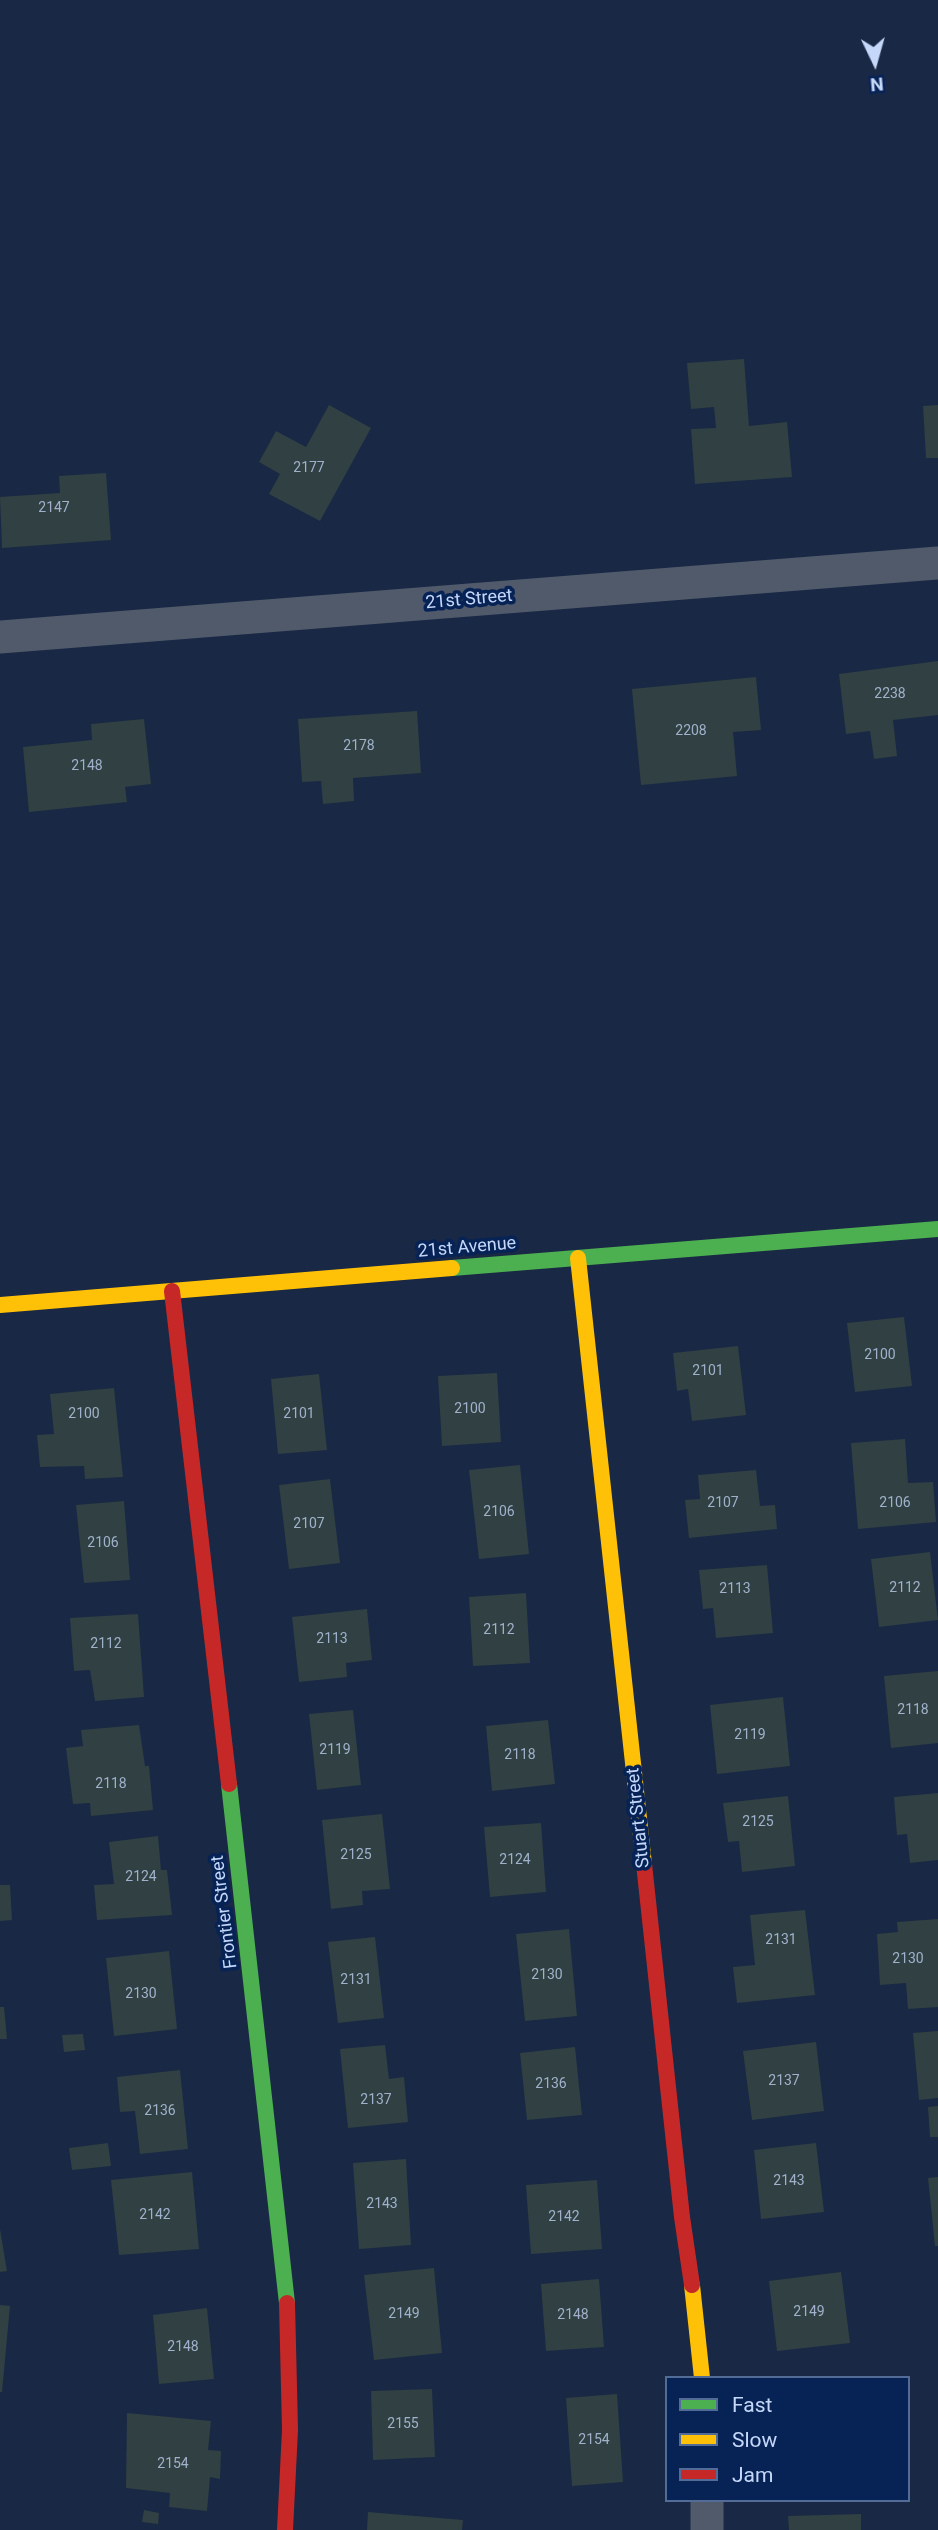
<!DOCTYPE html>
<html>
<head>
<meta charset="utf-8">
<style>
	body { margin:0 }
	#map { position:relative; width:938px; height:2530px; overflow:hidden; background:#192844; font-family:Roboto,sans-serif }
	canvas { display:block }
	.legend { position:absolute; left:665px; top:2376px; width:245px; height:126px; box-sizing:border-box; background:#072356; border:2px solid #536b97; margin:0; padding:9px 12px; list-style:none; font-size:21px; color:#c5d8f9 }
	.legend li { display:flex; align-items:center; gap:14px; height:35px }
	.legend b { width:35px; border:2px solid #536b97 }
	.north { position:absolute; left:840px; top:28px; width:70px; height:70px; -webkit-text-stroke:5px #072356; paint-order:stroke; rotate:175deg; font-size:19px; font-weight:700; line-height:28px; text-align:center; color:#c5d8f9 }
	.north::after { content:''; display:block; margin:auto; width:24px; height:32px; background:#c5d8f9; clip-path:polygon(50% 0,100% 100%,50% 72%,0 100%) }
</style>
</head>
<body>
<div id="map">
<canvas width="938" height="2530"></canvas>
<ul class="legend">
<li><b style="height:9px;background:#4caf50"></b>Fast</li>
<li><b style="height:9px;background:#ffc107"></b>Slow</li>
<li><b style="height:9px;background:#c62828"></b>Jam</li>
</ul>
<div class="north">N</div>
</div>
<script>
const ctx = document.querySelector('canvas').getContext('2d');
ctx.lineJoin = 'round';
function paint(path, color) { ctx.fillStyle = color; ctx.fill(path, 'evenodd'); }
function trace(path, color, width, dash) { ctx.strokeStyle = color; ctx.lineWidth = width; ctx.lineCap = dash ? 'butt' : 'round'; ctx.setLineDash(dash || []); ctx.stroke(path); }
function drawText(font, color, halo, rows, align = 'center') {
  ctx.font = font + ' Roboto,sans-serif'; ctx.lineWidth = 7; ctx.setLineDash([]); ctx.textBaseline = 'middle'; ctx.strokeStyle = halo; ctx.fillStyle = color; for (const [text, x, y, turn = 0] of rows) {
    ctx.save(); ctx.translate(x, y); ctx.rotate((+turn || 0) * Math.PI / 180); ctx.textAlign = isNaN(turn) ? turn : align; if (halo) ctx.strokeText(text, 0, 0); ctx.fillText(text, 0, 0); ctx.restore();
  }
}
paint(new Path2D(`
	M 744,359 L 749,426 L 787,422 L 792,477 L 695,484 L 691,429 L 716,428 L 714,407 L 691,409 L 687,363 Z
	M 329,405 L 371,428 L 320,521 L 269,494 L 280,474 L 259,462 L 276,431 L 306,447 Z
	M 938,405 L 938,458 L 926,458 L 923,406 Z
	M 106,473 L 111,540 L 2,548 L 0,497 L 60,493 L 59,476 Z
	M 938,661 L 938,715 L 893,720 L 897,756 L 874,759 L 870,731 L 846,734 L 839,674 Z
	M 756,677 L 761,730 L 733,732 L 737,776 L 641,785 L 632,689 Z
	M 417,711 L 421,773 L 353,778 L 354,801 L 323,804 L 321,781 L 302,782 L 298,719 Z
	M 144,719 L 151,784 L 125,787 L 127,802 L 29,812 L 23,747 L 92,740 L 91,724 Z
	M 904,1317 L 912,1386 L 855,1392 L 847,1323 Z
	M 738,1346 L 746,1415 L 692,1421 L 688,1389 L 677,1391 L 673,1353 Z
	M 497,1373 L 501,1442 L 442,1446 L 438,1376 Z
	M 319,1374 L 327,1450 L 278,1454 L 271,1379 Z
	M 114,1388 L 123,1477 L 85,1479 L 84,1466 L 40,1467 L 37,1435 L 54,1434 L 50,1394 Z
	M 905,1439 L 908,1483 L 933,1482 L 936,1522 L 858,1529 L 851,1443 Z
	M 520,1465 L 529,1554 L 479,1559 L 469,1470 Z
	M 756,1470 L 760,1506 L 775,1505 L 777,1529 L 689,1538 L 685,1500 L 700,1499 L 698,1475 Z
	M 330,1479 L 340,1563 L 289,1569 L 279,1485 Z
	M 124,1501 L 130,1580 L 84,1583 L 76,1505 Z
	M 930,1552 L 938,1620 L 879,1627 L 871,1559 Z
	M 767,1565 L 773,1633 L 716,1638 L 713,1608 L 703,1609 L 699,1570 Z
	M 526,1593 L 530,1663 L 473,1666 L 469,1597 Z
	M 367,1609 L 372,1660 L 346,1663 L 347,1677 L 299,1682 L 292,1617 Z
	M 138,1614 L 144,1697 L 95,1701 L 90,1670 L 74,1671 L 70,1618 Z
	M 938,1671 L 938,1743 L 891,1748 L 884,1676 Z
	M 783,1697 L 790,1766 L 717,1774 L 710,1705 Z
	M 353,1710 L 361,1785 L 317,1790 L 309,1714 Z
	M 548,1720 L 555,1784 L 492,1791 L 486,1726 Z
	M 139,1725 L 145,1766 L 149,1766 L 153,1810 L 91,1816 L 90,1803 L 73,1804 L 66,1748 L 83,1746 L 81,1730 Z
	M 938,1793 L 938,1860 L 910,1863 L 907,1834 L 897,1835 L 894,1797 Z
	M 788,1796 L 795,1866 L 742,1872 L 739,1841 L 728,1842 L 723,1803 Z
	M 382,1814 L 390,1889 L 362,1891 L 363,1905 L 331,1909 L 322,1820 Z
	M 541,1823 L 546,1892 L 490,1897 L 484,1827 Z
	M 158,1836 L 161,1870 L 167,1870 L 172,1915 L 97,1920 L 94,1885 L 114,1884 L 109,1842 Z
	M 0,1885 L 10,1885 L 12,1920 L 0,1921 Z
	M 805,1910 L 815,1995 L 737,2003 L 733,1967 L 755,1965 L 750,1915 Z
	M 938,1919 L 938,2007 L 908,2009 L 906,1983 L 880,1985 L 877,1934 L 898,1932 L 897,1922 Z
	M 569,1929 L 577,2016 L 525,2021 L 516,1934 Z
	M 375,1937 L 384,2018 L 338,2023 L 328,1942 Z
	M 169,1951 L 177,2029 L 114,2036 L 106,1958 Z
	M 0,2007 L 4,2007 L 7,2039 L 0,2039 Z
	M 938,2031 L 938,2098 L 919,2100 L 913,2033 Z
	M 83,2034 L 85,2050 L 64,2052 L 62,2035 Z
	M 816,2042 L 824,2111 L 752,2120 L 743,2051 Z
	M 385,2045 L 389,2079 L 404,2077 L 408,2122 L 348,2128 L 340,2049 Z
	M 575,2047 L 582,2115 L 527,2120 L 520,2053 Z
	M 180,2070 L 188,2149 L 140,2154 L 135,2111 L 120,2112 L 117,2077 Z
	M 938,2106 L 938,2137 L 930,2137 L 928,2107 Z
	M 108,2143 L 111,2166 L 72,2170 L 69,2148 Z
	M 816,2143 L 824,2212 L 761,2219 L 754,2150 Z
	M 406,2159 L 411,2245 L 359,2249 L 353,2163 Z
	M 192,2172 L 199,2249 L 119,2255 L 111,2180 Z
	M 938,2177 L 938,2246 L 935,2246 L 928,2178 Z
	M 597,2180 L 602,2249 L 531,2254 L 526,2185 Z
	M 0,2229 L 7,2271 L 0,2272 Z
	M 434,2268 L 442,2353 L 374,2360 L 364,2275 Z
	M 841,2272 L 850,2343 L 777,2351 L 769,2281 Z
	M 599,2279 L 604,2347 L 546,2351 L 541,2284 Z
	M 0,2305 L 10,2306 L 2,2392 L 0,2392 Z
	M 207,2308 L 214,2379 L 159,2384 L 153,2315 Z
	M 432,2389 L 435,2457 L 373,2460 L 371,2391 Z
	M 617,2394 L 623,2482 L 572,2486 L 566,2398 Z
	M 127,2413 L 211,2421 L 208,2450 L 221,2451 L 220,2479 L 210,2477 L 207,2511 L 169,2507 L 170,2493 L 126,2488 Z
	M 144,2510 L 159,2513 L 158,2524 L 142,2522 Z
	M 368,2512 L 463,2520 L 462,2530 L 367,2530 Z
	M 861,2514 L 861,2530 L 789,2530 L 788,2516 Z`), '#314042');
trace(new Path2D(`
	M 0,637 L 938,563
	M 707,2500 L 707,2530`), '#515a6b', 33);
trace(new Path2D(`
	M 452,1268 L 938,1229
	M 229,1784 L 287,2303`), '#4caf50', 16);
trace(new Path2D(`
	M 578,1258 L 644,1864
	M 0,1305 L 452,1268
	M 692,2285 L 702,2378`), '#ffc107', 16);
trace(new Path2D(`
	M 172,1291 L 229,1784
	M 644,1864 L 682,2217 L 692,2285
	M 285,2530 L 290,2430 L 287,2303`), '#c62828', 16);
drawText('14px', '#a0b2cb', null, [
	["2177",309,468],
	["2147",54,508],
	["2238",890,694],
	["2208",691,731],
	["2178",359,746],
	["2148",87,766],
	["2100",880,1355],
	["2101",708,1371],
	["2100",470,1409],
	["2100",84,1414],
	["2101",299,1414],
	["2107",723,1503],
	["2106",895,1503],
	["2106",499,1512],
	["2107",309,1524],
	["2106",103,1543],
	["2112",905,1588],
	["2113",735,1589],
	["2112",499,1630],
	["2113",332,1639],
	["2112",106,1644],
	["2118",913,1710],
	["2119",750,1735],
	["2119",335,1750],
	["2118",520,1755],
	["2118",111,1784],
	["2125",758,1822],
	["2125",356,1855],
	["2124",515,1860],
	["2124",141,1877],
	["2131",781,1940],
	["2130",908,1959],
	["2130",547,1975],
	["2131",356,1980],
	["2130",141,1994],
	["2137",784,2081],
	["2136",551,2084],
	["2137",376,2100],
	["2136",160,2111],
	["2143",789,2181],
	["2143",382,2204],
	["2142",155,2215],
	["2142",564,2217],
	["2149",809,2312],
	["2149",404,2314],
	["2148",573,2315],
	["2148",183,2347],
	["2155",403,2424],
	["2154",594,2440],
	["2154",173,2464]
]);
drawText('18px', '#c5d8f9', '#072356', [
	["21st Street",469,600,-5],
	["21st Avenue",467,1248,-5],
	["Stuart Street",639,1818,-96],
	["Frontier Street",225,1912,-97]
]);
</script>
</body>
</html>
